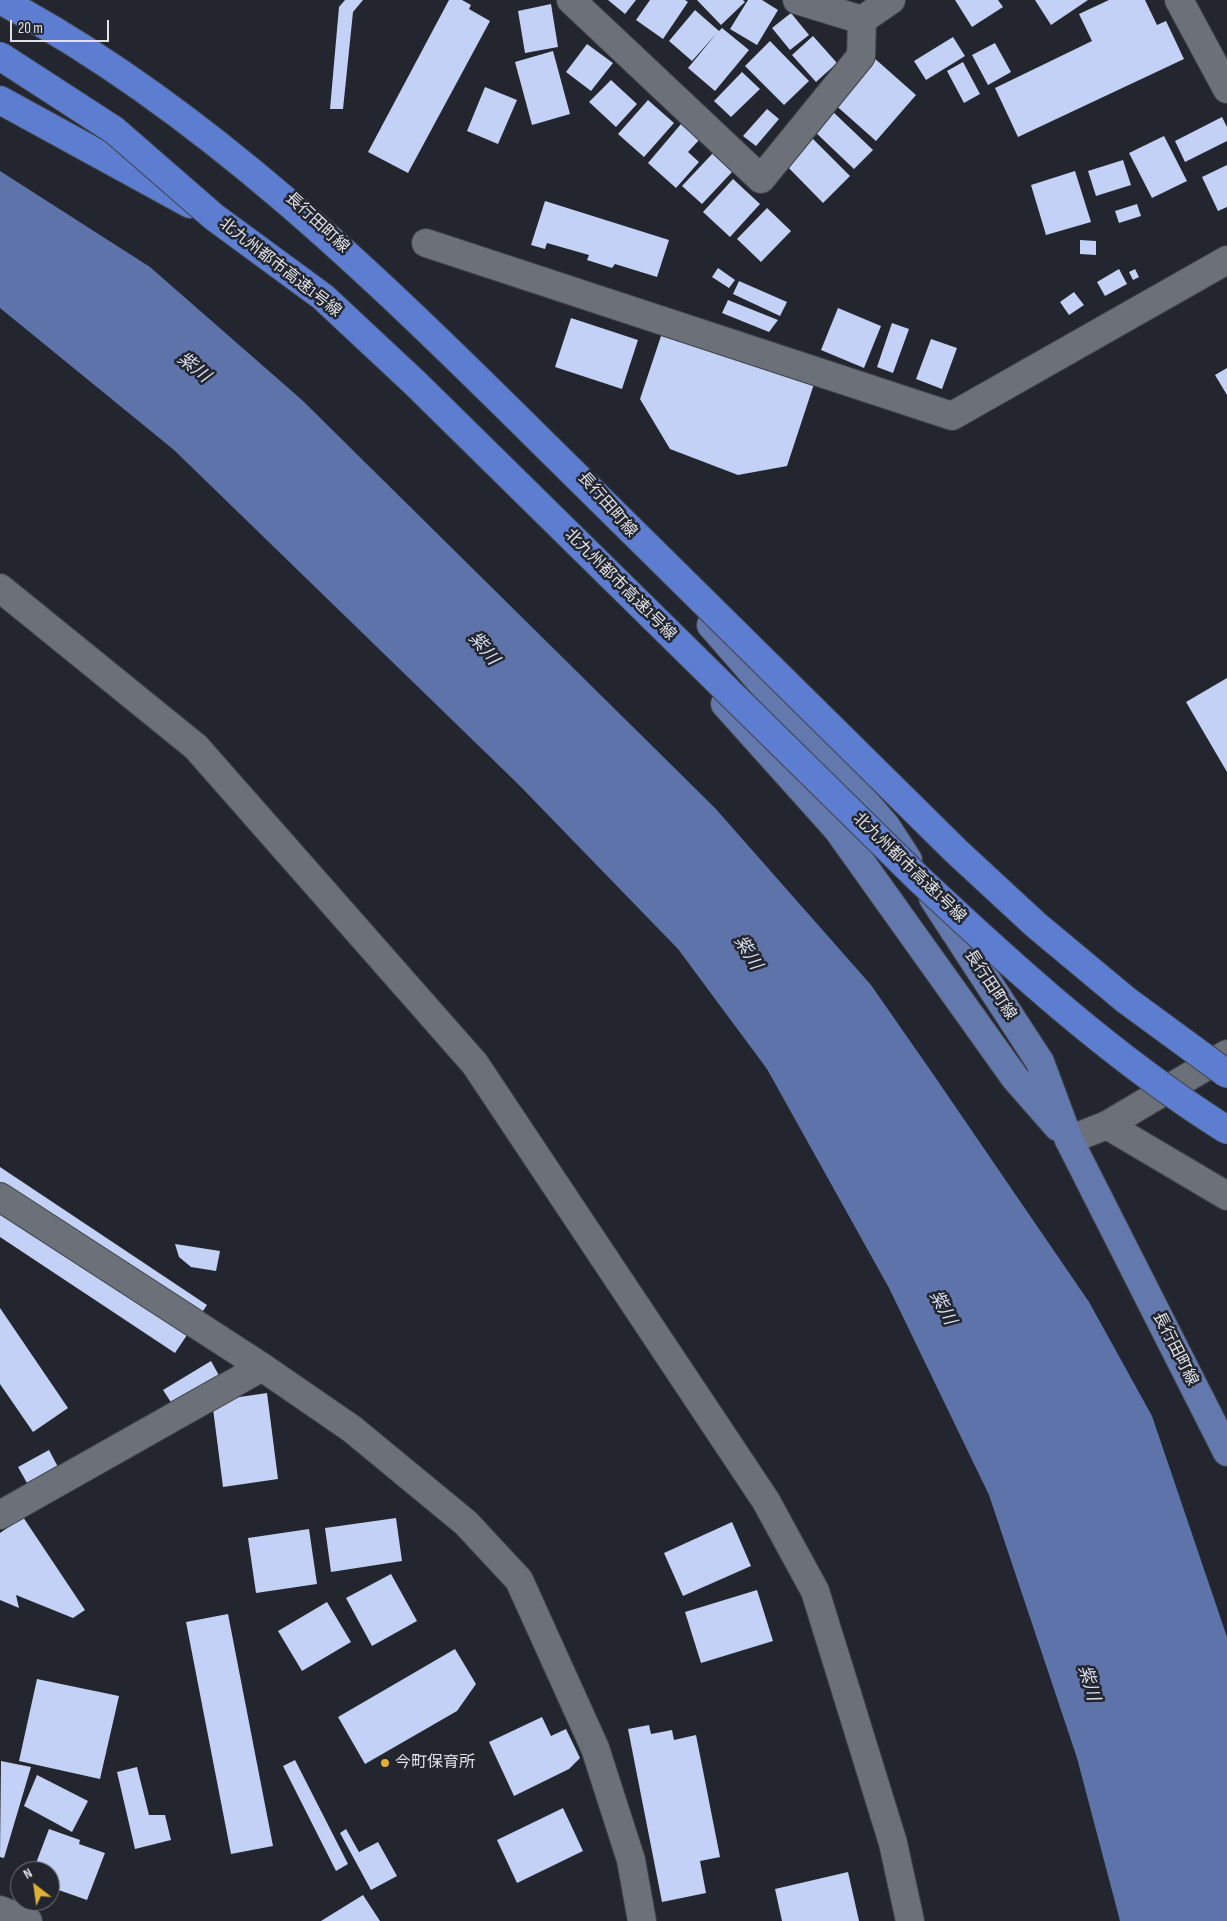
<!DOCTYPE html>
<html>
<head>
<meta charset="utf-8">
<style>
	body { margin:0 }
	#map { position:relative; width:1227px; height:1921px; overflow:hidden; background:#23262e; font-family:"Sofia Sans Condensed",sans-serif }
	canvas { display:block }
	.north { position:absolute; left:10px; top:1861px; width:50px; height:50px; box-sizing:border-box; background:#23262e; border:1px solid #6f7178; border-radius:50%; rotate:330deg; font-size:14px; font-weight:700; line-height:20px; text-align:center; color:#e0e2e8 }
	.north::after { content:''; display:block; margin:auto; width:18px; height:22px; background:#dfb034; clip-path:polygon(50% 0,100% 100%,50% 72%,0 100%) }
	.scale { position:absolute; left:10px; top:20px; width:99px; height:22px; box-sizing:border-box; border:2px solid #e0e2e8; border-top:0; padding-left:6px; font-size:15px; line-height:18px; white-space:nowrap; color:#e0e2e8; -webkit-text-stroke:4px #23262e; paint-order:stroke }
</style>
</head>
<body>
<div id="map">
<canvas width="1227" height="1921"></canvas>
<div class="north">N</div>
<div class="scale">20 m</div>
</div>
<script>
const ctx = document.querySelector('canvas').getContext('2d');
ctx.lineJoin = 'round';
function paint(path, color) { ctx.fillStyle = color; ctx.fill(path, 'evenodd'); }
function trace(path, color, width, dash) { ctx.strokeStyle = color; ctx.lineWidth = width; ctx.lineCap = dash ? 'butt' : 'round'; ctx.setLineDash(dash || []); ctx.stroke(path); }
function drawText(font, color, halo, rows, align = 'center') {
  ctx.font = font + ' "Sofia Sans Condensed","Noto Sans JP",sans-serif'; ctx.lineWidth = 5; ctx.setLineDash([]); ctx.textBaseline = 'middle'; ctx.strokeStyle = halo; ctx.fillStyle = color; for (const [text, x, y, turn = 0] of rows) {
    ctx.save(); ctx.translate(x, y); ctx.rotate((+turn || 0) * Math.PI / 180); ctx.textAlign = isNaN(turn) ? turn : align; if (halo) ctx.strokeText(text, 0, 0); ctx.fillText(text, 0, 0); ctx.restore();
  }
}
paint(new Path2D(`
	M 0,171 L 150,267 L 302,400 L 715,808 L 871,985 L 933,1074 L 1089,1302 L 1152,1416 L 1227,1637 L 1227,1921 L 1120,1921 L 1077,1758 L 989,1495 L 889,1288 L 767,1069 L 678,949 L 518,784 L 174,450 L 0,308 Z`), '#5d73a9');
paint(new Path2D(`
	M 345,0 L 363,0 L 353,12 L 343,109 L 330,109 L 339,7 Z
	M 449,0 L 462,0 L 471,5 L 469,9 L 490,21 L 408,173 L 368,152 Z
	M 608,0 L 636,0 L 625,14 Z
	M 650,0 L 685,0 L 688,2 L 663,39 L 636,20 Z
	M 697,0 L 743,0 L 745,2 L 721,25 Z
	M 748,0 L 762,0 L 778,10 L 757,45 L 730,29 Z
	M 955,0 L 998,0 L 1003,7 L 972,27 Z
	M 1035,0 L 1088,0 L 1051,25 Z
	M 1109,0 L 1145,0 L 1157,25 L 1166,21 L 1184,59 L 1018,137 L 995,88 L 1092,41 L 1079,14 Z
	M 551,4 L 558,47 L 525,53 L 518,11 Z
	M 695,10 L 719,31 L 722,28 L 749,50 L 715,91 L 688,68 L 717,33 L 692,61 L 669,41 Z
	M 791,13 L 809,35 L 790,50 L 772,28 Z
	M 813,36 L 837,63 L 816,82 L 792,55 Z
	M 953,37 L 965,56 L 926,80 L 914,61 Z
	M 770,41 L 809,81 L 784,105 L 745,66 Z
	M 995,43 L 1011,72 L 988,85 L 972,55 Z
	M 587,44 L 613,63 L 591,91 L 566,72 Z
	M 553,51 L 570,114 L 532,125 L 515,62 Z
	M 873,57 L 916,95 L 876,141 L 832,102 Z
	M 963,62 L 980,94 L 964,103 L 947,71 Z
	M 742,72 L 760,89 L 731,117 L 714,101 Z
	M 611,80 L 637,104 L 616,127 L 589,102 Z
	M 485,87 L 517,100 L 498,144 L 467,131 Z
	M 648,100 L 674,123 L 644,157 L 618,134 Z
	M 767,109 L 779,119 L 756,146 L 743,136 Z
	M 830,109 L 873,150 L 854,169 L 812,129 Z
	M 1222,117 L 1227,127 L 1227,141 L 1185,162 L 1175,141 Z
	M 681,124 L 699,140 L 688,152 L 699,162 L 676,188 L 648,163 Z
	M 808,134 L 850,176 L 823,203 L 781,160 Z
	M 1164,136 L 1187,181 L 1152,198 L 1129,153 Z
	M 713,153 L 733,171 L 702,204 L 682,186 Z
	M 1123,160 L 1131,185 L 1096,196 L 1088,171 Z
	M 1227,165 L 1227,207 L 1218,211 L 1202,177 Z
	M 1075,171 L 1091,222 L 1046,235 L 1031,185 Z
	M 733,179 L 760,204 L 730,237 L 703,212 Z
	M 545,201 L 669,240 L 657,277 L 615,264 L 612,268 L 587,260 L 589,255 L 547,243 L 545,249 L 531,245 Z
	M 1137,204 L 1141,216 L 1119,223 L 1115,211 Z
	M 767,208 L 791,231 L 761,262 L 737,239 Z
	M 1080,240 L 1096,241 L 1096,255 L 1080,254 Z
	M 718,268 L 735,280 L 729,288 L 712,277 Z
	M 1119,269 L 1127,284 L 1105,296 L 1097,282 Z
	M 1135,269 L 1139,277 L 1133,280 L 1129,272 Z
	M 739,281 L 787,302 L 780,316 L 733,294 Z
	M 1074,292 L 1084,305 L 1069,315 L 1060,302 Z
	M 728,300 L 778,320 L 769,332 L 722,313 Z
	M 838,308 L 881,326 L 864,368 L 821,350 Z
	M 571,318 L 638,340 L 622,389 L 555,367 Z
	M 892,323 L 909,329 L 893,373 L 877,367 Z
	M 663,330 L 815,381 L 787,466 L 738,475 L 670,449 L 640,399 Z
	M 931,339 L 957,348 L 942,389 L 916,379 Z
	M 1227,368 L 1227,395 L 1215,375 Z
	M 1227,678 L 1227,772 L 1186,702 Z
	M 0,1167 L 207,1305 L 175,1353 L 0,1237 Z
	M 175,1244 L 220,1251 L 216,1271 L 191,1267 L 179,1257 Z
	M 0,1308 L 68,1408 L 33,1432 L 0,1384 Z
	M 211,1361 L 221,1379 L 174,1407 L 163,1390 Z
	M 267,1393 L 278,1479 L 223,1487 L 212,1401 Z
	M 49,1450 L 58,1467 L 27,1483 L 18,1467 Z
	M 23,1517 L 85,1610 L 73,1618 L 16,1595 L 19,1608 L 0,1600 L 0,1533 Z
	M 396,1518 L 402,1561 L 331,1572 L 325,1528 Z
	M 732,1522 L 751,1566 L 683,1596 L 664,1553 Z
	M 309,1529 L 317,1584 L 256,1593 L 248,1538 Z
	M 391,1574 L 417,1621 L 372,1646 L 346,1598 Z
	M 757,1590 L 773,1641 L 701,1663 L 685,1612 Z
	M 327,1602 L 351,1642 L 302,1671 L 278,1631 Z
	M 228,1614 L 273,1846 L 231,1854 L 186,1622 Z
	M 455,1649 L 476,1684 L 457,1711 L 365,1764 L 338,1717 Z
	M 37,1679 L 119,1696 L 100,1779 L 19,1761 Z
	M 542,1717 L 551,1736 L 566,1729 L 580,1758 L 569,1769 L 514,1796 L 489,1742 Z
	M 649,1725 L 651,1734 L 672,1730 L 674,1740 L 696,1735 L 720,1857 L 700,1861 L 706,1893 L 662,1902 L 628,1729 Z
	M 295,1760 L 348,1864 L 336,1871 L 283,1766 Z
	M 1,1761 L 31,1767 L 4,1858 L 0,1857 Z
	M 137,1767 L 149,1815 L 165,1815 L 171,1840 L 135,1849 L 117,1772 Z
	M 37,1775 L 88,1801 L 72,1832 L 24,1806 Z
	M 563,1808 L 583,1851 L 517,1883 L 497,1840 Z
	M 49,1829 L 80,1840 L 79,1844 L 105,1853 L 87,1900 L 50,1887 L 50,1871 L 33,1871 Z
	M 346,1829 L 359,1852 L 378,1842 L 397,1876 L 371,1890 L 340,1833 Z
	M 848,1872 L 859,1921 L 782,1921 L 775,1889 Z
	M 363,1895 L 380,1921 L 321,1921 Z`), '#c2d1f5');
const minor = new Path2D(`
	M 571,0 L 761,179 L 861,56 L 862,20
	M 797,0 L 862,20 L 891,0
	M 1179,0 L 1227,89
	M 426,243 L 952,416 L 1227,260
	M 0,588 L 196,747 L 475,1064 L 766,1501 L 815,1591 L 847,1694
	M 1107,1125 L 1227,1196
	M 0,1197 L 262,1367 L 352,1429 L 466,1523 L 519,1580 L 595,1748 L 631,1860 L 642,1921
	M 0,1515 L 262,1367`);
const tertiary = new Path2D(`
	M 1069,1140 L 1107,1125 L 1227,1054
	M 847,1694 L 893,1843 L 910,1921
	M 0,1910 L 28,1921`);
const primary = new Path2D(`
	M 711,625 L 886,826 L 908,860
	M 725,704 L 838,830 L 1015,1078 L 1058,1127
	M 933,898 L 1040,1062 L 1069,1140 L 1227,1452`);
const motorway = new Path2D(`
	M 0,100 L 190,204`);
trace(minor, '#3f4248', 30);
trace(tertiary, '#3f4248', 30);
trace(primary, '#3f4248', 30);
trace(motorway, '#3f4248', 30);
trace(minor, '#6c7079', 28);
trace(tertiary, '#6c7079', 28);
trace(primary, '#6378ad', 28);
trace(motorway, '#5d7dd0', 28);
const motorwayBridge = new Path2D(`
	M 0,0 C 206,109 383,285 548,448 C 684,582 820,717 956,851 L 1036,925 L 1126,1000 L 1227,1074
	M 0,56 L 114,130 L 214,217 L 323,297 L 415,383 L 918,878 C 1015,969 1114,1059 1227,1130`);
trace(motorwayBridge, '#3f4248', 30, []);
trace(motorwayBridge, '#5d7dd0', 28);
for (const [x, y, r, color] of [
	[385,1763,5,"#dfb034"]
]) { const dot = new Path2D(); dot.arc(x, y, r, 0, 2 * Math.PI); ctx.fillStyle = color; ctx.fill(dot); trace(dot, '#23262e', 2); }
drawText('16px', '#e0e2e8', '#23262e', [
	["長行田町線",317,223,43],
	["北九州都市高速1号線",280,268,38],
	["長行田町線",607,505,49],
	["北九州都市高速1号線",620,585,45],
	["北九州都市高速1号線",909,868,44],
	["長行田町線",990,985,57],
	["長行田町線",1175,1349,63]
]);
drawText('16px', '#e0e2e8', '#23262e', [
	["今町保育所",395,1763]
], 'left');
drawText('italic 18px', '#d8dff0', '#23262e', [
	["紫川",193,368,39],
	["紫川",483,649,50],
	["紫川",747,953,58],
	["紫川",942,1308,62],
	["紫川",1088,1683,74]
]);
</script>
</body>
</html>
